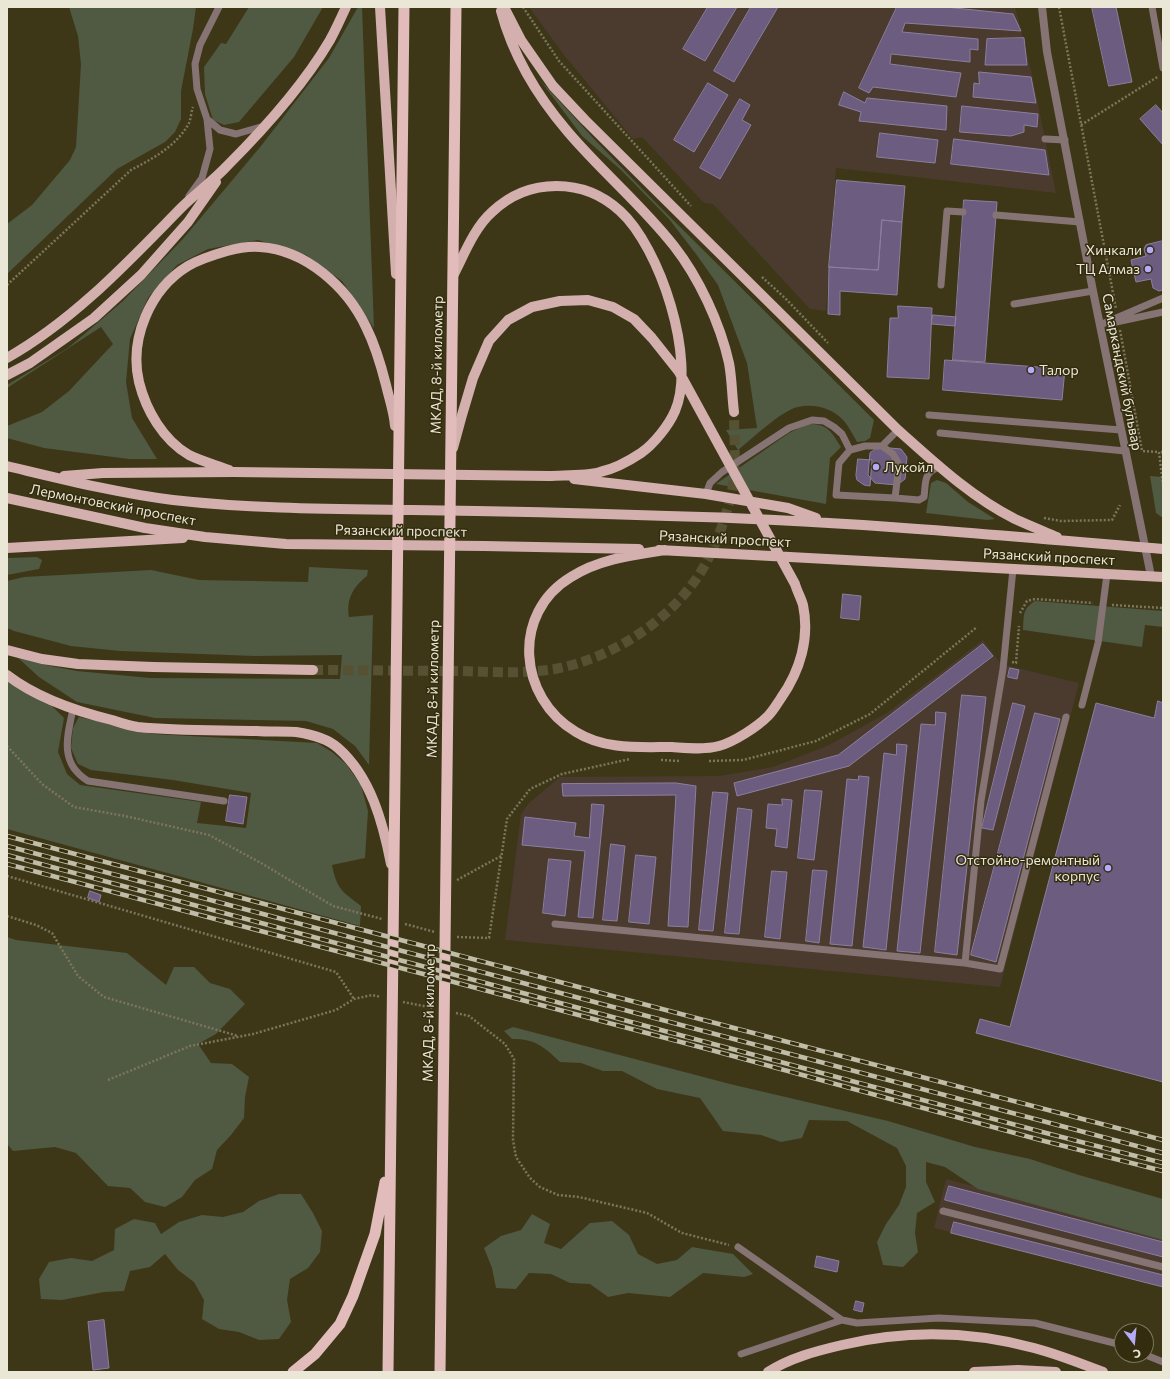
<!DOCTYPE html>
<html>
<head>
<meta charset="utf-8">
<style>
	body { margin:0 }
	#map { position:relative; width:1170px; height:1379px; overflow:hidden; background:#3d3718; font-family:Commissioner,sans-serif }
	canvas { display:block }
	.frame { position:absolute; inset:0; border:8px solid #eae7d6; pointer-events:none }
	.north { position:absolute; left:1114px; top:1323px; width:40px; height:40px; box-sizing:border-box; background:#332c0e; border:1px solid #7c775e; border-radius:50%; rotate:164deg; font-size:11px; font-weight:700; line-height:16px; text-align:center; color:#eae7d6 }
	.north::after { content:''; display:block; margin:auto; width:14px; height:18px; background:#b5acf9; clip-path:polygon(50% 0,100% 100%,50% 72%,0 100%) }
</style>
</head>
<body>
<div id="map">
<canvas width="1170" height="1379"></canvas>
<div class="frame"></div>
<div class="north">С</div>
</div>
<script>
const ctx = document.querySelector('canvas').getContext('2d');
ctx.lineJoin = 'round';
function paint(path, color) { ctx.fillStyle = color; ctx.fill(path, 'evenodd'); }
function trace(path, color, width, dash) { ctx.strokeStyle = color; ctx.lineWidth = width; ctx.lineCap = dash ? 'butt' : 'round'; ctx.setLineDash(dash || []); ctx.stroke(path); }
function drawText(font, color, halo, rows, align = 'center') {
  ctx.font = font + ' Commissioner,sans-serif'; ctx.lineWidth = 3; ctx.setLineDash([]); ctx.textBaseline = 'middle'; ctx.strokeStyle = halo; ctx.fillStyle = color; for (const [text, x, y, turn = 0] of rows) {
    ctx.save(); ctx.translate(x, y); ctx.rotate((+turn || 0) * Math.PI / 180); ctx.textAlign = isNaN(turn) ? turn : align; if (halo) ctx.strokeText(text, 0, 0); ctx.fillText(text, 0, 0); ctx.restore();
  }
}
paint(new Path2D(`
	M 529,7 L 1015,7 L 1031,70 L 1056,193 L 836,168 L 826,311 L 810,309 L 713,204 L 704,203 L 642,137 L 633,139 L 564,55 Z
	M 983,640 L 1001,664 L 1079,683 L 1000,987 L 505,940 L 521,814 L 529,803 L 560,777 L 719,776 L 773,767 L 829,745 L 887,713 Z
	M 946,1179 L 1163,1236 L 1163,1287 L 934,1228 Z`), '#4a3b2e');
paint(new Path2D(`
	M 69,7 L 196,7 L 193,29 L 181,91 L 181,119 L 175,132 L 165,142 L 117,169 L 7,274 L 7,224 L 32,205 L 70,160 L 76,147 L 81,64 L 78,36 Z
	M 249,7 L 323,7 L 294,57 L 239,122 L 224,125 L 213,120 L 205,94 L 204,67 L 221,43 L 226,44 Z
	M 358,7 L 362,7 L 374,328 L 342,281 L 306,255 L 258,240 L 208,249 L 177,265 L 148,298 L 130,339 L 126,382 L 132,418 L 157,459 L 129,459 L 44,448 L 7,438 L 7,426 L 42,412 L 69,391 L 113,344 L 101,327 L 7,388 L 7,385 L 68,348 L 123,301 L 182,240 L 261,146 L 329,58 Z
	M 540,80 L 595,140 L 657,204 L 874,420 L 870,438 L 865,441 L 857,442 C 853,435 849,427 844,421 C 833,408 814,403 798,407 C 782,410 752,439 738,450 L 726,430 L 757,428 L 747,363 L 718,285 L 696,254 L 669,219 L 621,170 L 582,136 Z
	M 808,424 C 829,424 831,432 841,447 L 830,458 L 826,504 L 716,484 L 789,433 Z
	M 1150,476 L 1163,477 L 1163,518 L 1156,513 Z
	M 937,480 L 946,483 L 968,502 L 995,519 L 987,520 L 926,513 L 931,483 Z
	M 37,557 L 42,560 L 39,569 L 7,575 L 7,558 Z
	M 309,567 L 368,570 L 367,576 C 353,587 346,599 349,617 L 373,615 L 369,765 L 355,746 L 333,729 L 306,721 L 155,718 L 77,702 L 39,677 L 16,656 L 46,665 L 77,671 L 150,678 L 340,679 L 342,655 L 255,656 L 120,651 L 71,646 L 14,631 L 7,628 L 7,581 L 24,577 L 151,570 L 199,580 L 308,582 Z
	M 1035,601 L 1163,611 L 1163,627 L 1145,625 L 1142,647 L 1023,630 C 1024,616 1022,609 1035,601 Z
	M 7,678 L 52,706 L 64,718 L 58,752 L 67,774 L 80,785 L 201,802 L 197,823 L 246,828 L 251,793 L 173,780 L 91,770 L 78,764 L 71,748 L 73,728 L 79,717 L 153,734 L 317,743 L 332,752 L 346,764 L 361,785 L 368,811 L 365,858 L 332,865 C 337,890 342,891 361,906 L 360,926 L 7,829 Z
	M 7,937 L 16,940 L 127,953 L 166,985 L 174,967 L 194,967 L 210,983 L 230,989 L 245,1004 L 216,1034 L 198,1044 L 211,1063 L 232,1064 L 249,1077 L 245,1097 L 244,1118 L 231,1135 L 217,1150 L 212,1169 L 195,1180 L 182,1197 L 165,1207 L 145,1202 L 130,1188 L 108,1186 L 76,1153 L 55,1147 L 13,1151 L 7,1144 Z
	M 513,1027 L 730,1084 L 888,1121 L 975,1147 L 1030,1159 L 1079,1175 L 1163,1199 L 1163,1240 L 978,1189 L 945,1167 L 926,1162 L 926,1182 L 935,1202 L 917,1213 L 915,1233 L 918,1252 L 903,1267 L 883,1265 L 877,1242 L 886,1224 L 899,1205 L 906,1187 L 906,1166 L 897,1148 L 847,1121 L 809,1120 L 802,1138 L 781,1142 L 761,1135 L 723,1131 L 700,1098 L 657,1089 L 622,1071 L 603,1071 L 581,1063 L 560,1062 C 544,1047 536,1039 512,1039 L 504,1031 Z
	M 279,1194 L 301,1194 L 313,1213 L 322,1231 L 320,1252 L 308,1268 L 290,1279 L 287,1300 L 291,1322 L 279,1339 L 259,1340 L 239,1332 L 219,1329 L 202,1319 L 204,1300 L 194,1282 L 178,1270 L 165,1254 L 150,1267 L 130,1271 L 124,1291 L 104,1292 L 62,1300 L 41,1299 L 39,1279 L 49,1262 L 71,1258 L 92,1261 L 114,1250 L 115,1229 L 134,1219 L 155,1223 L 161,1234 L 179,1222 L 202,1215 L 223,1217 L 243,1212 L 259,1201 Z
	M 532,1214 L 550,1224 L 544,1243 L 561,1249 L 590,1223 L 612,1221 L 629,1235 L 638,1254 L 657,1264 L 677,1260 L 692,1247 L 733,1254 L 753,1274 L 744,1277 L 703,1273 L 670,1297 L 628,1293 L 608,1297 L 590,1284 L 570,1283 L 551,1274 L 529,1273 L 516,1289 L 496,1288 L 492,1268 L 484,1248 L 501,1236 L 521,1230 Z`), '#505941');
const building = new Path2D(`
	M 708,7 L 737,7 L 705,61 L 683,49 Z
	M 751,7 L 778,7 L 734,82 L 714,71 Z
	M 897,7 L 945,7 L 1013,14 L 1021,31 L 905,23 L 902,32 L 978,39 L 978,50 L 970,49 L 970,62 L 891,54 L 890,64 L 961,73 L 956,97 L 873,87 L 869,93 L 859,88 Z
	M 1092,7 L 1116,7 L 1132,82 L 1109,86 Z
	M 1024,38 L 1027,65 L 985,65 L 987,39 Z
	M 979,72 L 1031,77 L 1036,103 L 973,97 L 974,83 L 979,84 Z
	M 708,83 L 728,95 L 694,152 L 674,140 Z
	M 844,92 L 865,103 L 867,98 L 947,106 L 946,130 L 859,121 L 861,112 L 839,105 Z
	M 740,99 L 750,105 L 742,120 L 751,125 L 720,179 L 700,168 Z
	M 1156,105 L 1163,113 L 1163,145 L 1140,119 Z
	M 962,106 L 1038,114 L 1037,127 L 1024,125 L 1024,132 L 1011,136 L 960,132 Z
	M 880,133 L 938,140 L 935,163 L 877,157 Z
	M 954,139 L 1045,150 L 1049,175 L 951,164 Z
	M 837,180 L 905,186 L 902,222 L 882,220 L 878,270 L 829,267 Z
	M 964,200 L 997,202 L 985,362 L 953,360 Z
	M 882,220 L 902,222 L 897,295 L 840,291 L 840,315 L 828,314 L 829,267 L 878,270 Z
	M 1163,241 L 1163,290 L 1159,291 L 1153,288 L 1151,279 L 1136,282 L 1131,260 L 1146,256 L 1144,249 L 1146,245 Z
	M 898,306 L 932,308 L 929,379 L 887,377 L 890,318 L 898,318 Z
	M 933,315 L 956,317 L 955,326 L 932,324 Z
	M 945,360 L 1065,369 L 1062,400 L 943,390 Z
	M 879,447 L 901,449 L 907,457 L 905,479 L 897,485 L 875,483 L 868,475 L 870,453 Z
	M 858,459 L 872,460 L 870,486 L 864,485 L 857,480 L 856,476 Z
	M 843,594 L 861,596 L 859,620 L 841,618 Z
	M 983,644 L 993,656 L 849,766 L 737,796 L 734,783 L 838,755 Z
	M 1010,668 L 1019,670 L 1017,679 L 1008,677 Z
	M 962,695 L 986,697 L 957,955 L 935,952 Z
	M 1158,701 L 1163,703 L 1163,1082 L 976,1033 L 980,1019 L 1010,1027 L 1096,703 L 1154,718 Z
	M 1013,703 L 1025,706 L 993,830 L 982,828 Z
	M 936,712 L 946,713 L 920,953 L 897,951 L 921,724 L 935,725 Z
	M 1035,713 L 1060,719 L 996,962 L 971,955 Z
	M 897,744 L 907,745 L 886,950 L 863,947 L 884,753 L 896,755 Z
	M 859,776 L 869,777 L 852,946 L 830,944 L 847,779 L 858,780 Z
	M 676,783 L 696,786 L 688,927 L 668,926 L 676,795 L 563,796 L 562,784 Z
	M 805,790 L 822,791 L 814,860 L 798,858 Z
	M 713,792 L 728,793 L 713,931 L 699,930 Z
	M 230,795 L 247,797 L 243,824 L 226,821 Z
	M 782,799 L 792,800 L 787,848 L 775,846 L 777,829 L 766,828 L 768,804 L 782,805 Z
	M 592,804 L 604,805 L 593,918 L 578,917 L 585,851 L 522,845 L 525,817 L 576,823 L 574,836 L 589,838 Z
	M 738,808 L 752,810 L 739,934 L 725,933 Z
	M 611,844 L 625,846 L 617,921 L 603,920 Z
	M 636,855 L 656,857 L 649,924 L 629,922 Z
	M 549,859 L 571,861 L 565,916 L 543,913 Z
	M 813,870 L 827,871 L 819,943 L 806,941 Z
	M 772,871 L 787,872 L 780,939 L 765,937 Z
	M 90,891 L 101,895 L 99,902 L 88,898 Z
	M 949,1186 L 1163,1242 L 1163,1257 L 945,1200 Z
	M 954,1222 L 1163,1275 L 1163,1287 L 951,1233 Z
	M 817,1256 L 839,1261 L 837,1272 L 815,1267 Z
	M 856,1301 L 864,1303 L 862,1312 L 854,1310 Z
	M 104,1320 L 109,1368 L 93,1370 L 88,1322 Z`);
paint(building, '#6c5c80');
trace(building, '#8c7f9d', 1);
trace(new Path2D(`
	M 313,670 C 363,670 412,671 461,671 C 492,672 524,674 555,669 C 614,658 677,617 706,563 C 717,542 725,520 731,496 C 737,470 734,439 734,412`), '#575134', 10, [10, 5]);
trace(new Path2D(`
	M 523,7 L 559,61 L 691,206
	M 1059,7 L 1116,309
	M 1081,125 L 1159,76
	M 762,277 L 785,298 L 828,343
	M 7,285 L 131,170 C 152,159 175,147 188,125 C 191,120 191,112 193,107
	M 1120,330 L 1142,451 L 1159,452
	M 1163,452 L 1159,452 L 1163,485
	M 1044,518 L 1061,521 L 1112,520 L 1120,505
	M 1112,605 L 1163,608
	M 1020,613 L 1027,601 L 1035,599 L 1093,603
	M 1012,662 L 1016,663 L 1019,626
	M 7,746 L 42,784 L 74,807 L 125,816 L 209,835 L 261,863 L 333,906 L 382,919
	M 661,760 L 680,761
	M 709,761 L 743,760 L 816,741 L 870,714 L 977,627
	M 7,876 L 336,972 L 354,999
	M 457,880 L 501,856
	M 7,916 L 36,925 L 52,933 L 78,976 L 104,997 L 238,1036
	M 405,924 L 435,932
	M 457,937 L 489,938 L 507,819 L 530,789 L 562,774 L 630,759
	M 403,1002 L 434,1008
	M 456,1013 L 469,1016 L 505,1044 L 514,1059 L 513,1140 L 516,1157 L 530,1178 L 540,1187 L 558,1195 L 579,1197 L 647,1213 L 682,1233 L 729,1245
	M 108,1080 L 190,1046 L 253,1034 L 336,1010 L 354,999 L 372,995 L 381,997`), '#7b765c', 2.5, [2, 2]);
trace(new Path2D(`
	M 1152,7 L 1163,68
	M 207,119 L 220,130 L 236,134 L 264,126
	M 1045,139 L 1065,140
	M 189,196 L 202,178 L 210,149 L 207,119 L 197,89 L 195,64 L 200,45 L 219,7
	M 996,215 L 1080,222
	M 941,285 L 947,211 L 963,212
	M 1014,304 L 1093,291
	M 1116,322 L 1163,312
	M 1100,325 L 1163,298
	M 929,415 L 1121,430
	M 940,433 L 1125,451
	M 882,446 L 898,430
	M 706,494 L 710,483 L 722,472 L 789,428 L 812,420 L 824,421 L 834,427 L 842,434 L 850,450
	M 895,498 L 836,495 L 839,463 L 850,450 L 865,446 L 882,446 L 893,454 L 899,465 L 895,498 L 919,500 L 924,497 C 926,482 923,472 940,467
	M 1082,705 L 1098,643 L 1107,574
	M 73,709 C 67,737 59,763 88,781 L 224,801
	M 555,924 L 965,963 L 981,801 L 1003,669 L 1013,569
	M 965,963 L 1000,969 L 1066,717
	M 943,1211 L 1163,1267
	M 738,1247 L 842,1320 L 857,1323 L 939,1318 L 1035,1323 L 1122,1345
	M 741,1354 L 842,1320
	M 1146,1355 L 1163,1362`), '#857473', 7);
trace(new Path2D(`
	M 1042,7 L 1047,52 L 1093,291 L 1151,576`), '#857473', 8);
trace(new Path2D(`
	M 380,7 L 396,274
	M 504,7 L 521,40 L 553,86 L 585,120 L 898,430 C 934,462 971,497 1015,519 C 1028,525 1043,531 1057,537
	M 501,11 C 513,56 538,97 568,132 C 602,172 642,205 674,246 C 699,278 720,323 729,363 C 732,379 732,396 734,412
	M 7,358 C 74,320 127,263 180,209 C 195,194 213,181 227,166 C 265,128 303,86 330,40 C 336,29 341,18 346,7
	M 7,375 L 30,363 L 94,318 L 141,275 L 188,222 L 216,182
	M 453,448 L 462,415 L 473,378 L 489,341 L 508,320 L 532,307 L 560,301 L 588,300 L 613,307 L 634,319 L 652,338 L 679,372 L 795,584 C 797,591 801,598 803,605 C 810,638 800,671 781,698 C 777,704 773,711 768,716 C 757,727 734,742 719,746 C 704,750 687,748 672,747 C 639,747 605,750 576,732 C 518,698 511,613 571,577 C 599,559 633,555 665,550
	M 7,466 C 62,479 117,493 173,500 C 252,509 332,509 412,510 C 497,511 583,513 668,516 C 834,520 998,535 1163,549
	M 229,470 C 216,465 201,461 189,455 C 163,440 146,410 139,382 C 129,339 150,289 188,266 C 200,259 213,255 227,251 C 238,248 249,246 260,247 C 306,250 347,287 366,327 C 375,345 381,365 386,385 C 389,398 394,412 395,426
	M 64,476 L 103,473 L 234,472 L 549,476 C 565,475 585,476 600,472 C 614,469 629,461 641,453 C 654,444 669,425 675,411 C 697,360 660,247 620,211 C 584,178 529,177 492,212 C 474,228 464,255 453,276
	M 574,479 L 706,494 L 788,508 L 816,518
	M 7,498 L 145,528 L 205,537 L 286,544 L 484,546 L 639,549
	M 7,548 L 183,538
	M 659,550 L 1163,577
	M 7,650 L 42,659 L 78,664 L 153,667 L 313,670
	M 7,675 C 37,698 75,711 112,720 C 121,723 130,726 138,727 C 177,731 217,730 257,731 C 269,732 283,731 296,732 C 310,734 328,739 338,748 C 371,777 383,823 391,864
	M 768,1372 C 790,1358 816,1351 842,1345 C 905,1330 971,1331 1034,1348 C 1057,1354 1080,1363 1103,1372
	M 974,1372 L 1018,1370 L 1056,1372`), '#d3b0ae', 10);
trace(new Path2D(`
	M 293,1372 L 315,1354 L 340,1324 L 353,1296 L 375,1234 L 385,1182
	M 388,1372 L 404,7
	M 440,1372 L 456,7`), '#e2bcba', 11);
const rail = new Path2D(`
	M 7,836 L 715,1023 L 1163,1140
	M 7,846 L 1163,1153
	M 7,855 L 1046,1133 L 1163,1163
	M 7,864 L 711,1050 L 1044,1141 L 1163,1171`);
trace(rail, '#bfbca7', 4.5);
trace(rail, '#332c0e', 3, [9]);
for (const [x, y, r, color] of [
	[1150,250,4,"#b5acf9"],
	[1148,269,4,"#b5acf9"],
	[1031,370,4,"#b5acf9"],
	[876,467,4,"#b5acf9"],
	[1108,868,4,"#b5acf9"]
]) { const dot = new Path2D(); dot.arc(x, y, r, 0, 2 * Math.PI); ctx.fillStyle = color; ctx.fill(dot); trace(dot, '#332c0e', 1.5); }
drawText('14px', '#eae7d6', '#332c0e', [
	["Хинкали",1142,250],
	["ТЦ Алмаз",1140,269],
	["Талор",1039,370,"left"],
	["Лукойл",884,467,"left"],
	["Отстойно-ремонтный",1100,860],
	["корпус",1100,876]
], 'right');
drawText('14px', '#eae7d6', '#332c0e', [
	["МКАД, 8-й километр",437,365,-89],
	["Самаркандский бульвар",1122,372,79],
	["Лермонтовский проспект",113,505,11],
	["Рязанский проспект",401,531,1],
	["Рязанский проспект",725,539,3],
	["Рязанский проспект",1049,557,3],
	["МКАД, 8-й километр",433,689,-89],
	["МКАД, 8-й километр",429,1013,-89]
]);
</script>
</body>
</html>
